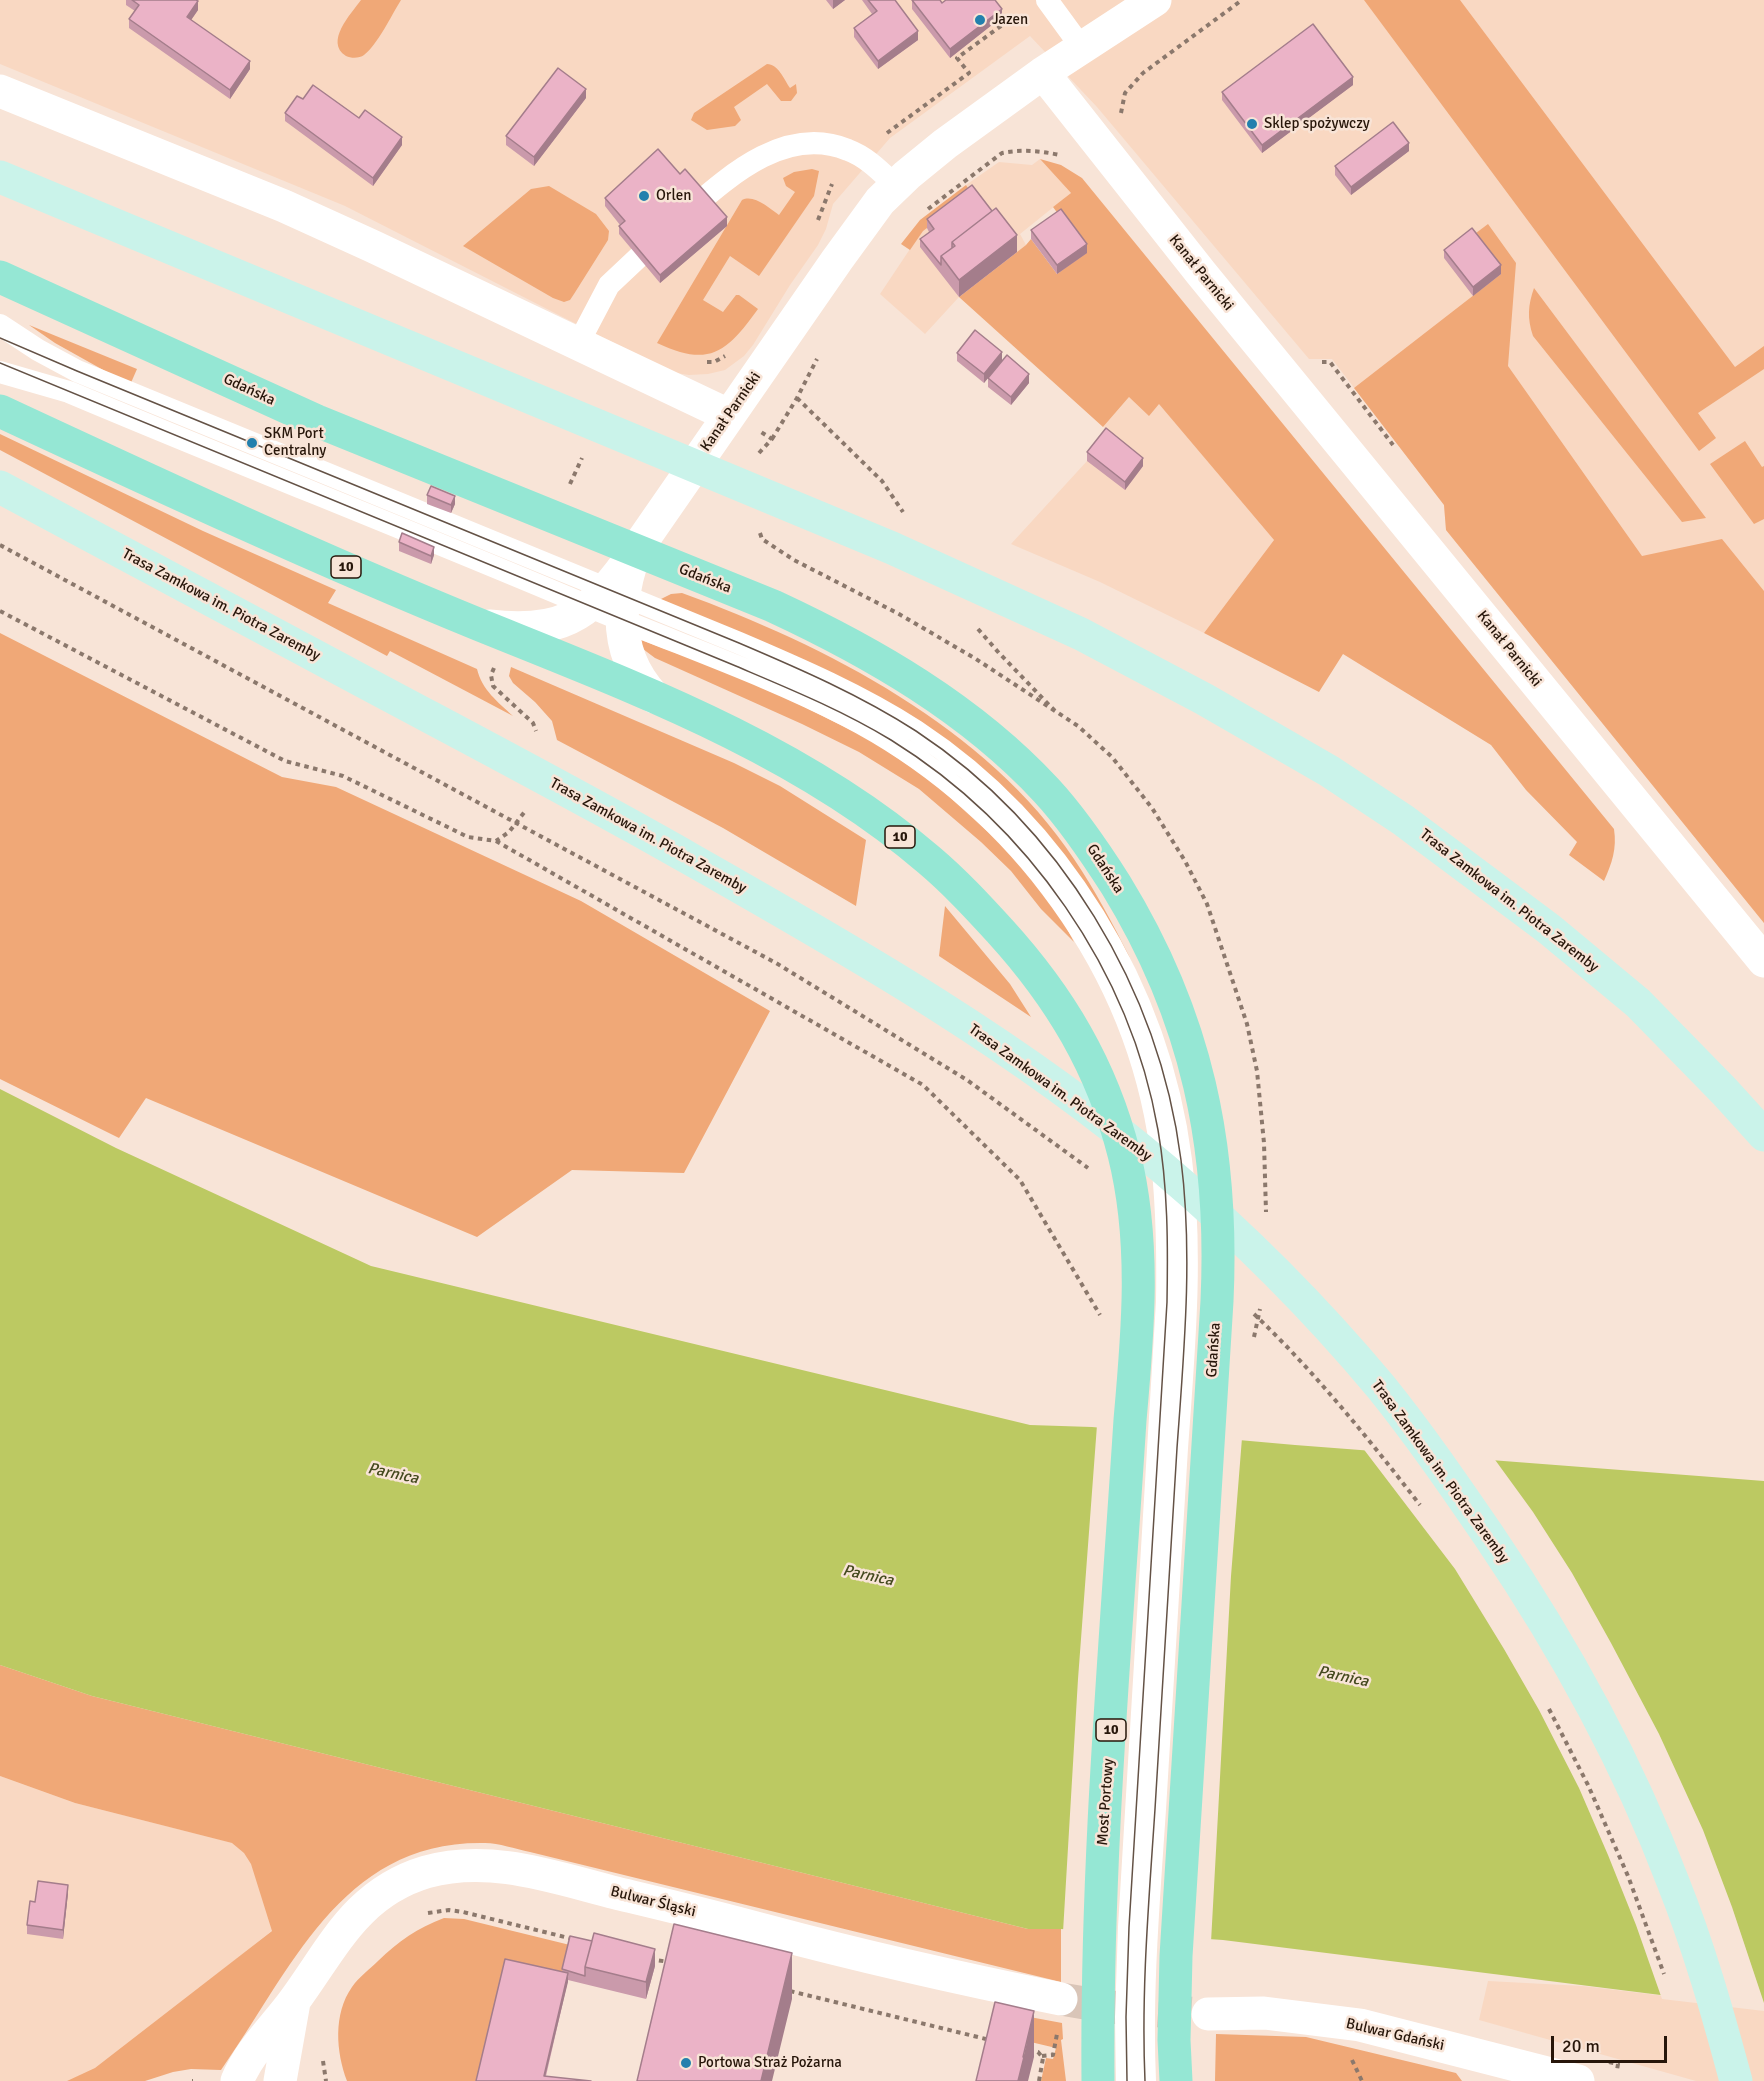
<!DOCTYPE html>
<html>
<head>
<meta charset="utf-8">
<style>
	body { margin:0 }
	#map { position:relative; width:1764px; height:2081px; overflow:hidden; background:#f8e4d7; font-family:Signika,sans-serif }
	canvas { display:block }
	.scale { position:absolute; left:1551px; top:2036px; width:116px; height:27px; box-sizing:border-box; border:3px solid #27160a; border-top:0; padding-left:8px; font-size:18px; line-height:21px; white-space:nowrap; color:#27160a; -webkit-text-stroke:4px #f8e4d7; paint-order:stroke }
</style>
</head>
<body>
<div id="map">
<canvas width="1764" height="2081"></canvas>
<div class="scale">20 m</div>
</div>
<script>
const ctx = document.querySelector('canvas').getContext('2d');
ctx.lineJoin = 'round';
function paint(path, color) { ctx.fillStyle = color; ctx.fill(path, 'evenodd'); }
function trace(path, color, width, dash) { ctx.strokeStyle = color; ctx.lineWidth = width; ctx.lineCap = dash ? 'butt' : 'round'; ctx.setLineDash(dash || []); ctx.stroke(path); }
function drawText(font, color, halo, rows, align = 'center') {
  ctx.font = font + ' Signika,sans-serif'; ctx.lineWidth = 5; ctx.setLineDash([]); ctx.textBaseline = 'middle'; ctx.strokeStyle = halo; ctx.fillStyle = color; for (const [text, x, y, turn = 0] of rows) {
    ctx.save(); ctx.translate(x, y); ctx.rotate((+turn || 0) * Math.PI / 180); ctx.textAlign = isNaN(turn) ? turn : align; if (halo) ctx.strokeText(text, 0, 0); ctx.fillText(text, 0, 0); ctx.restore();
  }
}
paint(new Path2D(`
	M 0,0 L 1764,0 L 1764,923 L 1446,530 L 1444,505 L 1332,359 L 1309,359 L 1097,107 L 1030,36 L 890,138 L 833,204 L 826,229 L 818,245 L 790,285 L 753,345 L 744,356 L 725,370 L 708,374 L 689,375 L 676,373 L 651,362 L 345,206 L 0,64 Z
	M 1040,159 L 1071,193 L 1020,234 L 1026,245 L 959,297 L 925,334 L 880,294 L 922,231 L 972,194 L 966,185 L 999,162 L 1032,165 Z
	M 1129,397 L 1159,403 L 1274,540 L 1204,633 L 1100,582 L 1011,544 L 1087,461 L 1109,430 L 1103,427 Z
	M 0,1776 L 75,1803 L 245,1846 L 279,1925 L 100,2068 L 70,2081 L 0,2081 Z
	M 1488,1981 L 1583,1986 L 1764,2008 L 1764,2081 L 1696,2081 L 1479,2020 Z`), '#f9d8c2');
paint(new Path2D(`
	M 361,0 L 401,0 C 391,16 378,44 364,55 C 360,58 352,59 346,56 C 324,42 351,14 361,0 Z
	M 1364,0 L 1460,0 L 1735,367 L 1764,346 L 1764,369 L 1698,413 L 1716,438 L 1699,451 Z
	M 767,64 C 778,64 784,79 790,88 L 796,84 L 797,93 L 791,101 L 781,101 L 767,84 L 734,107 L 741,120 L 735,126 L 707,130 L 691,120 L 694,113 Z
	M 1040,159 L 1061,165 L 1082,178 L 1614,829 C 1617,849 1612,863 1604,881 L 1569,855 L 1577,842 L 1526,790 L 1491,745 L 1343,654 L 1319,692 L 1204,633 L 1274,540 L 1159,404 L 1149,416 L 1129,397 L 1103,427 L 959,297 L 1026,245 L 1031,239 L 1057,274 L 1086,252 L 1053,207 L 1071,193 Z
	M 812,169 L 819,171 L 814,196 L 759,276 L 730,256 L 703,300 L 723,312 L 736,295 L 739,295 L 758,309 C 727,352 710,368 657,343 L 742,200 C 754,194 769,208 779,215 L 795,192 L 786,186 L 783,178 L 794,172 Z
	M 966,185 L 972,194 L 923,231 L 910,250 L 901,244 L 920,220 Z
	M 549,186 L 596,214 L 609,231 L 608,240 L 574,294 L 570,300 L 564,302 L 553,298 L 463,246 L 531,189 Z
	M 1488,224 L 1516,263 L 1508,366 L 1642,556 L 1722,539 L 1764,591 L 1764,923 L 1446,530 L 1444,505 L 1354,388 L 1501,274 L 1472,236 Z
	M 1534,288 L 1706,518 L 1682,522 L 1533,336 C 1527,318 1528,305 1534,288 Z
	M 29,325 L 137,369 L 130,385 L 55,343 Z
	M 0,434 L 203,531 L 336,590 L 328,603 L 477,669 C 482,690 498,702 513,716 L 390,651 L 387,656 L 0,450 Z
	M 1745,441 L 1762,467 L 1764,466 L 1764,519 L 1754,524 L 1710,464 Z
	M 682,593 C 825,645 988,728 1074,859 C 1095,890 1113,924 1130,958 L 1090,895 L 995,783 L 657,601 L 671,594 Z
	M 0,633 L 282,777 L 336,787 L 581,901 L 770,1011 L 684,1173 L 572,1170 L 477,1237 L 146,1098 L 119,1138 L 0,1079 Z
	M 641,640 L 752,681 L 871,740 L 933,782 L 1009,851 L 1061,917 L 1074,942 L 1041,909 L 1011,871 L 981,842 L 919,789 L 859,752 L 802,724 L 655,658 L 643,649 Z
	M 511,667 L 734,763 L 780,786 L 866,840 L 856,906 L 723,828 L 557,740 L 552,721 L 535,702 L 513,683 L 509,676 Z
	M 945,906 L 1010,984 L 1031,1017 L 939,956 Z
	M 0,1665 L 92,1696 L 1028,1929 L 1061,1929 L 1061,1982 L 530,1852 C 515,1849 499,1843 485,1843 C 341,1840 291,1971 221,2070 L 191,2069 L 173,2072 L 145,2081 L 67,2081 L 95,2068 L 272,1931 L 251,1864 L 244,1853 L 232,1843 L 75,1803 L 0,1776 Z
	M 444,1918 L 464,1919 L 570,1945 L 562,1978 L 478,2081 L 347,2081 C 336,2052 333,2014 352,1987 C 359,1977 370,1969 378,1961 C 399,1941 417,1928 444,1918 Z
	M 1019,2015 L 1062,2023 L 1063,2039 L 1061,2040 L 1066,2081 L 1041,2081 L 1046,2058 L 1053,2059 L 1056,2048 L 1001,2035 Z
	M 1216,2034 L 1306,2037 L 1456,2073 L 1462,2081 L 1215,2081 Z`), '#f0a877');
paint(new Path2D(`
	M 0,1089 L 116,1148 L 371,1266 L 1030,1425 L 1092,1427 L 1295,1445 L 1764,1481 L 1764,2008 L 1223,1940 L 1061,1929 L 1028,1929 L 92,1696 L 0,1665 Z`), '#bcc962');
paint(new Path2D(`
	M 1097,1425 L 1242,1438 L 1231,1576 L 1211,1942 L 1063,1932 L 1078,1679 Z
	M 1362,1447 L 1493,1457 L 1533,1512 L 1572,1573 L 1611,1643 L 1659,1734 L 1703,1830 L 1732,1907 L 1764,2003 L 1764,2011 L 1662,1999 L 1636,1925 L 1608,1855 L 1579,1788 L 1539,1710 L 1504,1649 L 1455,1569 Z`), '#f8e4d7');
trace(new Path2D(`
	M 1061,1999 L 1109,2007 L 1202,2014`), '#d9c5b8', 33, [33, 16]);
trace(new Path2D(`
	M 1121,113 L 1125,93 L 1143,73 L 1242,0
	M 887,133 L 969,73 L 957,58 L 1005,23
	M 928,209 L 1002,153 C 1022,149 1041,151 1060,155
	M 818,220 L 832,184
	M 707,362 L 714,362 L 725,356
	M 1322,362 L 1330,362 L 1393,445
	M 797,398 L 882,481 L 903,512
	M 772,439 L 797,398 L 817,359
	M 759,453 L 772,439 L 761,432
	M 570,484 L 582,458
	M 760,533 L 762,539 L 794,560 L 899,614 L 976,659 L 1078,726 L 1112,757 L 1152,808 L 1185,861 L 1207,904 L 1247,1024 L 1257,1071 L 1264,1143 L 1266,1212
	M 0,545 L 776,963 L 967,1080 L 1088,1168
	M 0,611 L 285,761 L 343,776 L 468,837 L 496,841 L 509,832 L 526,810
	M 978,629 L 999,653 L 1055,711
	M 494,668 L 491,675 L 493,686 L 533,723 L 536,731
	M 496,841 L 923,1085 L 1020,1180 L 1100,1315
	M 1254,1314 C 1315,1372 1368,1438 1420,1505
	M 1254,1337 L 1260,1309
	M 1549,1709 L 1588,1785 L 1628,1876 L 1664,1974
	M 428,1913 L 449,1910 L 463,1912 L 573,1939
	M 650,1959 L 669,1962
	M 790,1991 L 990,2040
	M 1029,2050 L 1038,2052 L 1043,2058 L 1039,2081
	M 1042,2056 L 1053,2055 L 1057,2034
	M 1352,2060 L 1362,2081
	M 323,2061 L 326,2081
	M 1609,2062 L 1618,2064 L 1617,2070
	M 192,2081 L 193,2081`), '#8b786c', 4, [4.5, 4.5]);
trace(new Path2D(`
	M 1047,0 L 1082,48
	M 684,215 C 728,177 785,124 848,150 C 867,157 881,172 896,186
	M 0,325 L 38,350 L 77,371 L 739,643 C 800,669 860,695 916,731 C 1060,826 1159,988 1181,1160 C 1193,1255 1184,1352 1177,1448 C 1170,1568 1162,1689 1155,1809 C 1149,1900 1141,1990 1145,2081
	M 578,344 L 609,285 L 660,237
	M 0,372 L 69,392 C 242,465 416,533 588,606 C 674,643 764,673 847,716 C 1006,798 1128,953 1158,1131 C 1167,1188 1168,1244 1167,1302 L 1129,1927 L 1126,2017 L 1127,2081`), '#fff', 22);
trace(new Path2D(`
	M 1043,73 L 1201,273 L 1764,961
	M 0,91 L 284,206 L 372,246 L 728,415
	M 631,564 C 616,612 618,659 654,697
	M 489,626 C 559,634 587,618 627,563 L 837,260 L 880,201 L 907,175 L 945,144 L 1043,73 L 1155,0
	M 1208,2014 L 1264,2013 L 1360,2025 L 1578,2081
	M 237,2081 C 250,2050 275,2027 294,2001 C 333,1948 356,1893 426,1872 C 490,1854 553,1877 616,1893 C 666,1905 717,1917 767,1931 C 864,1957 962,1979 1061,1999
	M 280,2081 L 294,2002`), '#fff', 33);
trace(new Path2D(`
	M 0,177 L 892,548 L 1081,634 L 1204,699 L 1329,771 L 1403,820 L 1549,929 L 1638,1003 L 1725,1092 L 1764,1135
	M 0,487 C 126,555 252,623 379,690 C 484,746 589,801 692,860 C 856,953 1020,1047 1164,1169 C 1242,1235 1315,1308 1381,1387 C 1419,1434 1454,1485 1489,1536 C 1563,1645 1626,1758 1673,1882 C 1699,1947 1718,2014 1736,2081`), '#caf3ea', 33);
trace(new Path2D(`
	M 0,277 L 317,421 L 773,606 C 872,652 971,709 1046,790 C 1073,819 1095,852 1116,885 C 1197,1017 1224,1147 1217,1301 L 1176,1956 L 1174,2040 L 1176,2081
	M 0,411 C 159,485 318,559 480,625 C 636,688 800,749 929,860 C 955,882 977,906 1000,931 C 1060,997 1102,1067 1124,1154 C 1146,1241 1138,1332 1130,1420 C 1116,1640 1096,1860 1098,2081`), '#95e7d4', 33);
trace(new Path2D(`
	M 0,338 L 77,371 L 739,643 C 800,669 860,695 916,731 C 1060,826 1159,988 1181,1160 C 1193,1255 1184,1352 1177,1448 C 1170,1568 1162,1689 1155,1809 C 1149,1900 1141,1990 1145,2081
	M 0,363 L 731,664 C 785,687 840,709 891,740 C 1028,825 1130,970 1158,1130 C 1168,1188 1168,1244 1167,1302 L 1129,1927 L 1126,2017 L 1127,2081`), '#645246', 1.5);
paint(new Path2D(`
	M 126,0 L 196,0 L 198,10 L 191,20 L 250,69 L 230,99 L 129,28 L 129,19 L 135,11 L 126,5 Z
	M 826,0 L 845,0 L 833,9 Z
	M 862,0 L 895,0 L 918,40 L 878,69 L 854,37 L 854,28 L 872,14 Z
	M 912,0 L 942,3 L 1002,17 L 950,58 L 912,9 Z
	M 1353,85 L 1262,153 L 1222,100 L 1222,92 Z
	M 586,98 L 534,166 L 506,145 L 506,136 Z
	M 303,99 L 359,118 L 402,145 L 373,186 L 285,121 L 285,113 Z
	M 1409,151 L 1351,195 L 1335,175 L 1335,166 Z
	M 680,174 L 727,226 L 660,283 L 619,234 L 619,226 L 620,225 L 605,206 L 605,198 Z
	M 927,219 L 1017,252 L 959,297 L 920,247 L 920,239 L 929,232 L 927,228 Z
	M 1031,230 L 1087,253 L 1057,274 L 1031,239 Z
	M 1444,250 L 1501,274 L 1473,296 L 1444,258 Z
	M 957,353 L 1002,361 L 984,383 L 957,361 Z
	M 988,378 L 1029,383 L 1011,405 L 988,387 Z
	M 1087,452 L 1143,466 L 1125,490 L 1087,461 Z
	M 427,495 L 455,504 L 451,513 L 427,504 Z
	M 399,542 L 434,555 L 431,564 L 399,551 Z
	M 68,1893 L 63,1939 L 27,1934 L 27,1925 Z
	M 570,1936 L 655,1966 L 646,1999 L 568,1980 L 546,2076 L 476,2081 L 562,1972 Z`), '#ca9aab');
paint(new Path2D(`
	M 833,0 L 845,0 L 833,9 Z
	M 198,1 L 198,10 L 187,26 L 187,17 Z
	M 1002,9 L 1002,17 L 950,58 L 950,49 Z
	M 918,31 L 918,40 L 878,69 L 878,61 Z
	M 250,61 L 250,69 L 230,99 L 230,90 Z
	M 1353,77 L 1353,85 L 1262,153 L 1262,145 Z
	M 586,89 L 586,98 L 534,166 L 534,157 Z
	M 402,137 L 402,145 L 373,186 L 373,178 Z
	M 1409,143 L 1409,151 L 1351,195 L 1351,187 Z
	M 727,217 L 727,226 L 660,283 L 660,275 Z
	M 1017,235 L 1017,252 L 959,297 L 959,280 Z
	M 1087,244 L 1087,253 L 1057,274 L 1057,265 Z
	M 1501,265 L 1501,274 L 1473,296 L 1473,287 Z
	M 1002,352 L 1002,361 L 984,383 L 984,374 Z
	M 1029,374 L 1029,383 L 1011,405 L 1011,397 Z
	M 1143,458 L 1143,466 L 1125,490 L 1125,482 Z
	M 455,496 L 455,504 L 451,513 L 451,505 Z
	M 434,547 L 434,555 L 431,564 L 431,556 Z
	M 68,1885 L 68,1893 L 63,1939 L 63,1930 Z
	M 655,1949 L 655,1966 L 646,1999 L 646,1982 Z
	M 792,1953 L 792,1999 L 772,2081 L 761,2081 Z
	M 568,1973 L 568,1982 L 544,2081 L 544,2076 Z
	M 1034,2011 L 1034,2057 L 1028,2081 L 1018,2081 Z`), '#a47d8b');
const building = new Path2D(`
	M 132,0 L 196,0 L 198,1 L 187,17 L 250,61 L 230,90 L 129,19 L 139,5 Z
	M 868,0 L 895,0 L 918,31 L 878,61 L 854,28 L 877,11 Z
	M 912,0 L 940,0 L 942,3 L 946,0 L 995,0 L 1002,9 L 950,49 Z
	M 1313,24 L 1353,77 L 1262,145 L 1222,92 Z
	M 558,68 L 586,89 L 534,157 L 506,136 Z
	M 313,85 L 359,118 L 365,110 L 402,137 L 373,178 L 285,113 L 297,96 L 303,99 Z
	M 1393,122 L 1409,143 L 1351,187 L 1335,166 Z
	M 658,149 L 680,174 L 685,169 L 727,217 L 660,275 L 619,226 L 625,221 L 605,198 Z
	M 972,185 L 992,211 L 952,242 L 952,248 L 941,256 L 941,265 L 920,239 L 934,229 L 927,219 Z
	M 996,208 L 1017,235 L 959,280 L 941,256 L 955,246 L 952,242 Z
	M 1061,209 L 1087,244 L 1057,265 L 1031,230 Z
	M 1472,228 L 1501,265 L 1473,287 L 1444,250 Z
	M 975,330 L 1002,352 L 984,374 L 957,353 Z
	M 1007,355 L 1029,374 L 1011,397 L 988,378 Z
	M 1106,428 L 1143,458 L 1125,482 L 1087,452 Z
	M 431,486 L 455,496 L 451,505 L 427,495 Z
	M 402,533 L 434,547 L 431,556 L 399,542 Z
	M 38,1881 L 68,1885 L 63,1930 L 27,1925 L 30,1901 L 35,1902 Z
	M 674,1924 L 792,1953 L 761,2081 L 637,2081 Z
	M 594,1933 L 655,1949 L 646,1982 L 585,1967 Z
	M 570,1936 L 592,1941 L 585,1967 L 585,1976 L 562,1969 Z
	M 505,1959 L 568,1973 L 544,2076 L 591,2081 L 476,2081 Z
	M 995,2002 L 1034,2011 L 1023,2057 L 1024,2057 L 1018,2081 L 976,2081 Z`);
paint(building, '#ebb3c7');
trace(building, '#a47d8b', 1.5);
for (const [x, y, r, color] of [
	[980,20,6,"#2380ad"],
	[1252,124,6,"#2380ad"],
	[644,196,6,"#2380ad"],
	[252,443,6,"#2380ad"],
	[686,2063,6,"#2380ad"]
]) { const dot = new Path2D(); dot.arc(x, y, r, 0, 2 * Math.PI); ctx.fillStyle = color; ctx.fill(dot); trace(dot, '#f8e4d7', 2); }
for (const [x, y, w] of [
	[346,567,30],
	[900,837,30],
	[1111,1730,30]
]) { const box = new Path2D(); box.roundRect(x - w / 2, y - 11, w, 22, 4.5); ctx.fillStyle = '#f8e4d7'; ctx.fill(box); trace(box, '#27160a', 1.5); }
drawText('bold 14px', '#27160a', null, [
	["10",346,567],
	["10",900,837],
	["10",1111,1730]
]);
drawText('15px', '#27160a', '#f8e4d7', [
	["Jazen",992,20],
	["Sklep spożywczy",1264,124],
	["Orlen",656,196],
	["SKM Port",264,434],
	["Centralny",264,451],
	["Portowa Straż Pożarna",698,2063]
], 'left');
drawText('15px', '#27160a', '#f8e4d7', [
	["Kanał Parnicki",1201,273,51],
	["Gdańska",249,390,25],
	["Kanał Parnicki",731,412,-55],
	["Gdańska",705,579,22],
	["Trasa Zamkowa im. Piotra Zaremby",221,605,28],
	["Kanał Parnicki",1509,649,51],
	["Trasa Zamkowa im. Piotra Zaremby",648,836,29],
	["Gdańska",1105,869,57],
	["Trasa Zamkowa im. Piotra Zaremby",1509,901,38],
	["Trasa Zamkowa im. Piotra Zaremby",1060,1093,36],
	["Gdańska",1214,1350,-86],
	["Trasa Zamkowa im. Piotra Zaremby",1440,1472,54],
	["Most Portowy",1106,1802,-86],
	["Bulwar Śląski",653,1902,14],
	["Bulwar Gdański",1395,2035,13]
]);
drawText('italic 16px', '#44491e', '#f8e4d7', [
	["Parnica",393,1474,12],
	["Parnica",868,1576,12],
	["Parnica",1343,1677,12]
]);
</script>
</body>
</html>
